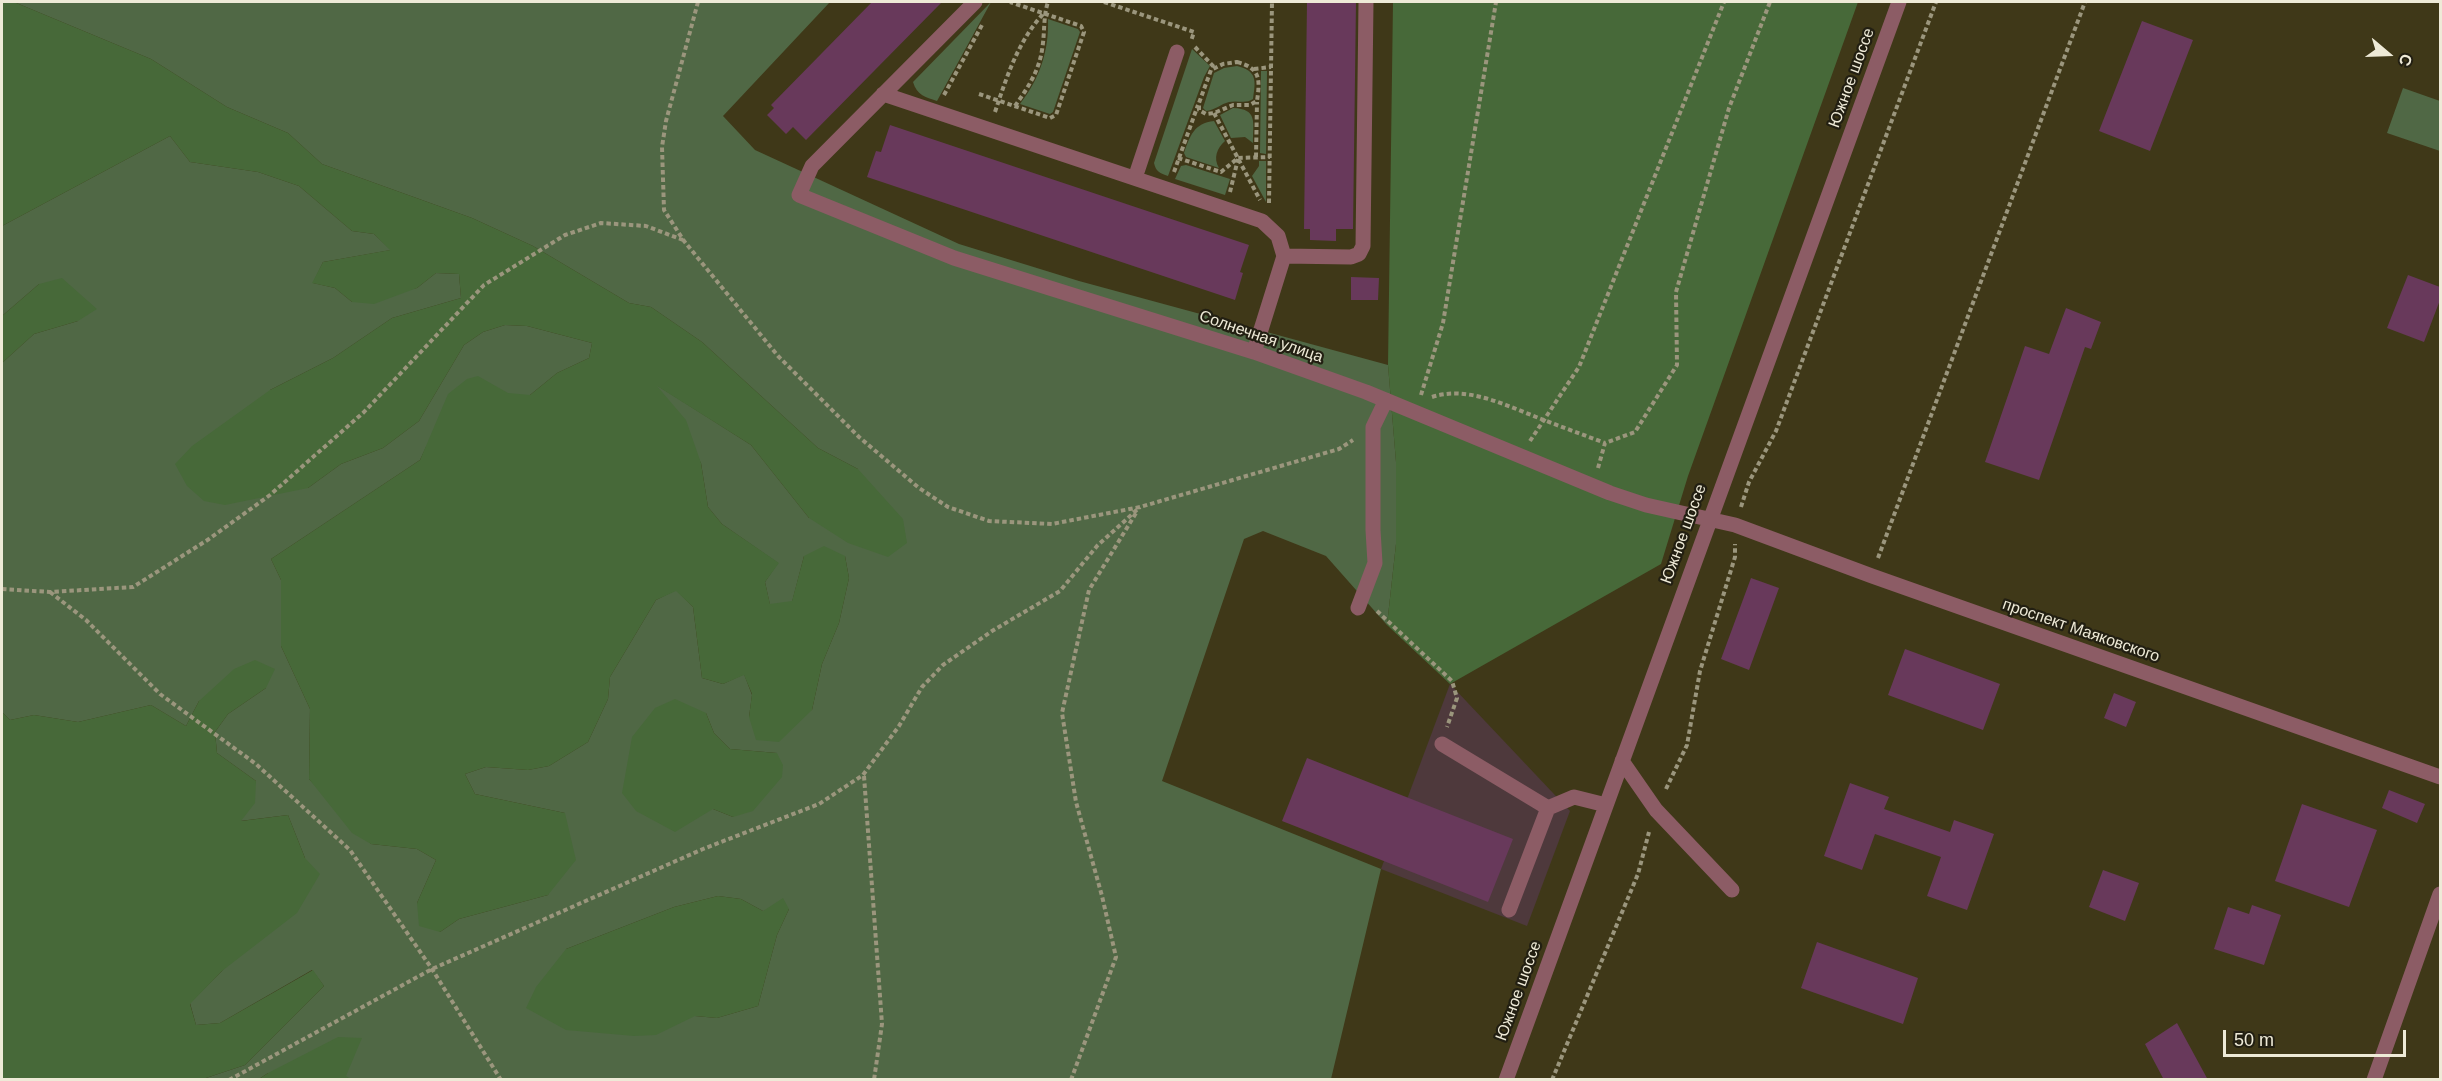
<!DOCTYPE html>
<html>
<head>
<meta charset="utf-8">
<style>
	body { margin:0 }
	#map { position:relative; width:2442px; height:1081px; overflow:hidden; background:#3f3818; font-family:Helvetica,sans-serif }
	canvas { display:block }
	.frame { position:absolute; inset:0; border:3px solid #eeead7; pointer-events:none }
	.north { position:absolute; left:2358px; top:24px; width:60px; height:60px; -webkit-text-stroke:4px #221f12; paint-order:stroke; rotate:109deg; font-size:16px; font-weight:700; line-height:24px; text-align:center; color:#eeead7 }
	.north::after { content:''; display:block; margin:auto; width:21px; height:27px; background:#eeead7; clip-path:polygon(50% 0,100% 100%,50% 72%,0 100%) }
	.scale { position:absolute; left:2223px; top:1030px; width:183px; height:27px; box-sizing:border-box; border:3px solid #eeead7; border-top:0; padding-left:8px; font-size:18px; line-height:21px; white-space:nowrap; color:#eeead7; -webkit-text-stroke:4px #221f12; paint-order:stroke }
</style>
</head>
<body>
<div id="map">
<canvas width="2442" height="1081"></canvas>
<div class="frame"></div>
<div class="north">С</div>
<div class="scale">50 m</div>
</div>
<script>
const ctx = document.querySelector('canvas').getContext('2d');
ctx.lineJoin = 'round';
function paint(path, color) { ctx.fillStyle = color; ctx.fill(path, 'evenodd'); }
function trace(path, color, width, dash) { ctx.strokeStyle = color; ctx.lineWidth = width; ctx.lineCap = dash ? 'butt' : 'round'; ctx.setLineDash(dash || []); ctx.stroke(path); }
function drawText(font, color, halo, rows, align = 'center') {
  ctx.font = font + ' Helvetica,sans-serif'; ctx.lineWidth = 4.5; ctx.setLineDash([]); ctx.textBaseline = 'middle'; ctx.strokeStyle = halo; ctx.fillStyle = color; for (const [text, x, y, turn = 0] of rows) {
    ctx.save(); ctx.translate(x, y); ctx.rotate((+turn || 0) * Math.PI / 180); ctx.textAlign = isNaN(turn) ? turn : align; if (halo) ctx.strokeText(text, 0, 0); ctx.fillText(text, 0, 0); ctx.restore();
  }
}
paint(new Path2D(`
	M 1450,684 L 1570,811 L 1527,926 L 1381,869 Z`), '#4e393c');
paint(new Path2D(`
	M 14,2 L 830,2 L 723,116 L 755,150 L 959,244 L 1079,281 L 1388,365 L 1396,462 L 1396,544 L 1387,625 L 1326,556 L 1263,531 L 1244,539 L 1162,781 L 1381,869 L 1331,1079 L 351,1080 L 345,1077 L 268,1073 L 259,1079 L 203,1079 L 245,1065 L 324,986 L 312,970 L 220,1023 L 196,1025 L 190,1003 L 222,971 L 305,858 L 288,815 L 240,821 L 256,781 L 217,753 L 215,732 L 228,714 L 266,688 L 199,701 L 186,726 L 151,705 L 78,722 L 34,715 L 10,720 L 2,712 L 2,363 L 34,334 L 78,321 L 39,284 L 2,316 L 2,226 L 170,136 L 190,162 L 258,172 L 299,186 L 352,231 L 374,234 L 391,250 L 323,262 L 313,283 L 335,288 L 352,302 L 417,288 L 436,273 L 459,274 L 461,298 L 392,318 L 333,358 L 270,390 L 308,488 L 341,464 L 383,448 L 419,421 L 464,345 L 483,332 L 505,325 L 527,326 L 592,343 L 589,358 L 557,373 L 530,395 L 426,447 L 420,460 L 271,559 L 281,580 L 281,646 L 310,709 L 309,779 L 371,844 L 417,849 L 436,860 L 417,903 L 440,932 L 459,919 L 548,895 L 565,813 L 475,794 L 465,774 L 486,767 L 528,770 L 549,766 L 588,742 L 608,699 L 610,677 L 656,600 L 676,590 L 693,607 L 702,678 L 723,684 L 744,674 L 752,695 L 749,717 L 812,710 L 822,664 L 839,623 L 849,578 L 845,556 L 804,556 L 792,602 L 770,605 L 765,582 L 778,563 L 722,524 L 708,507 L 701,463 L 655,384 L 751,445 L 809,518 L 858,469 L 818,448 L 702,342 L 651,307 L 629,303 L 533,246 L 472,218 L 322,164 L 288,133 L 227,107 L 151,59 ZM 706,713 L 714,733 L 730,749 L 777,753 L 733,817 L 713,809 ZM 718,896 L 741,899 L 763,911 L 789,909 L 777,935 L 758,1006 L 717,1018 L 695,1016 L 566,949 L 674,907 Z
	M 991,2 L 937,101 C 925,97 917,95 913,82 Z
	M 1048,19 L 1078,29 L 1080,32 L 1053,112 L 1050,114 L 1020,104 C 1040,78 1049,51 1048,19 Z
	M 1192,49 L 1210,66 L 1204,77 L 1168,176 C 1160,173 1156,172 1154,163 Z
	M 1237,66 C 1257,71 1256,80 1253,99 C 1246,104 1238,100 1229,102 C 1221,104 1215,110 1206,111 L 1203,108 L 1214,73 L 1224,68 Z
	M 1261,71 L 1267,71 L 1266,154 L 1260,153 Z
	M 2403,88 L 2440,101 L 2440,151 L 2387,133 Z
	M 1233,108 C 1258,109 1253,122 1253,143 L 1245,137 L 1231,138 L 1220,115 Z
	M 1214,121 L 1225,141 C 1217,148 1213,158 1219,168 L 1186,157 L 1184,153 C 1190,136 1194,123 1214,121 Z
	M 1259,161 L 1266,161 L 1266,202 L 1252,176 L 1259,166 Z
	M 1186,165 L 1230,179 L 1225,195 L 1175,179 L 1181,166 Z`), '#506845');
paint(new Path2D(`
	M 2,2 L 14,2 L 151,59 L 227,107 L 288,133 L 322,164 L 472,218 L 533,246 L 629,303 L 651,307 L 702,342 L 818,448 L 858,469 L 903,519 L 907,543 L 888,557 L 848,543 L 809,518 L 751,445 L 657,386 L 686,420 L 701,463 L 708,507 L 722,524 L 779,563 L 765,582 L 770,604 L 792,601 L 804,556 L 824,546 L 845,556 L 849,578 L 839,623 L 822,664 L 812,710 L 779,742 L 756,740 L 749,717 L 752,694 L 744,675 L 723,684 L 702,678 L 693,607 L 676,591 L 656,600 L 610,677 L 608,699 L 588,742 L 549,766 L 528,770 L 486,767 L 465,774 L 475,794 L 565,813 L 576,860 L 548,895 L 459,919 L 440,932 L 419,926 L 417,903 L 436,860 L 417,849 L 371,844 L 352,833 L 309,779 L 310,709 L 281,646 L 281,580 L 271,559 L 420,460 L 448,394 L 467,379 L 478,376 L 508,393 L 530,395 L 557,373 L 589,358 L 592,343 L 527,326 L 505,325 L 483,332 L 464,345 L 419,421 L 383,448 L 341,464 L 308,488 L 225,505 L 204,501 L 187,486 L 175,464 L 192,446 L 270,390 L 333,358 L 392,318 L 461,298 L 459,274 L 436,273 L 417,288 L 374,304 L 352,302 L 335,288 L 312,283 L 323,262 L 390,250 L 374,234 L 352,231 L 299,186 L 258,172 L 190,162 L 170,136 L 2,226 Z
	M 1393,2 L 1858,2 L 1688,476 L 1661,564 L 1450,684 L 1387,625 L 1396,544 L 1396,462 L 1388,365 Z
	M 62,278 L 97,309 L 78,321 L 34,334 L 2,363 L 2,316 L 39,284 Z
	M 255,660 L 275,669 L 266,688 L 228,714 L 215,732 L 217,753 L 256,781 L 255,803 L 241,821 L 288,815 L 305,858 L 320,874 L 297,913 L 222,971 L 190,1004 L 196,1025 L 220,1023 L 313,970 L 324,986 L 245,1065 L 203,1079 L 2,1079 L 2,712 L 10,720 L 34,715 L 78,722 L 151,705 L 186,726 L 199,701 L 234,669 Z
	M 675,699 L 706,713 L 714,733 L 730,749 L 777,753 L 783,765 L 782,777 L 753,811 L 733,817 L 713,809 L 675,832 L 636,811 L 622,793 L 632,737 L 655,708 Z
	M 718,896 L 741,899 L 763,911 L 783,898 L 789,909 L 777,935 L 758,1006 L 717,1018 L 695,1016 L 656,1035 L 634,1036 L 566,1030 L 526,1008 L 536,987 L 566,949 L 674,907 Z
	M 338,1037 L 362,1038 L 346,1076 L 351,1079 L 259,1079 L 268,1073 Z`), '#476939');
paint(new Path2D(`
	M 872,2 L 942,2 L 806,140 L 793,127 L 786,134 L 767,115 L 774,108 L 771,105 Z
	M 1307,2 L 1356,2 L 1353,229 L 1336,229 L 1336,241 L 1310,240 L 1310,229 L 1304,229 Z
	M 2142,21 L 2193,40 L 2150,151 L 2099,131 Z
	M 890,125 L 1249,245 L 1240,272 L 1243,273 L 1235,300 L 867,177 L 876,151 L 881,152 Z
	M 2408,275 L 2440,287 L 2440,300 L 2424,342 L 2387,328 Z
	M 1351,277 L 1379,278 L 1378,300 L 1351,300 Z
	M 2066,308 L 2101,322 L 2091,349 L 2085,347 L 2039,480 L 1985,462 L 2025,346 L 2049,354 Z
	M 1751,578 L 1779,588 L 1749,670 L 1721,659 Z
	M 1905,649 L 2000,684 L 1983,730 L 1888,695 Z
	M 2114,693 L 2136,702 L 2126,727 L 2104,718 Z
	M 1307,758 L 1513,839 L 1488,902 L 1282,821 Z
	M 1850,783 L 1889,797 L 1884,809 L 1950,832 L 1954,820 L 1994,834 L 1967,910 L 1927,896 L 1941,857 L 1875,834 L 1862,870 L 1824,856 Z
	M 2389,790 L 2425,804 L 2417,823 L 2382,808 Z
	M 2302,804 L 2377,830 L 2349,907 L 2275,881 Z
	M 2103,870 L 2139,883 L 2125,921 L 2089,907 Z
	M 2252,905 L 2281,915 L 2264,965 L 2214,949 L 2228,907 L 2249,914 Z
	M 1817,942 L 1918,978 L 1903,1024 L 1801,988 Z
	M 2177,1023 L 2208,1080 L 2164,1080 L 2145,1044 Z`), '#68395b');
trace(new Path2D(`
	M 698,2 L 666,121 L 662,147 L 664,210 L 684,241 L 778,356 L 859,437 L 919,488 L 948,507 L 989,521 L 1052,524 L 1140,507 L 1339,449 L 1353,440
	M 1104,2 L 1194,32 L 1191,41
	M 1195,47 L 1215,68
	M 1237,62 C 1261,68 1260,80 1257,101 L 1250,105 L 1233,105 L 1214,113 L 1206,114 L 1199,110 L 1199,103 L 1211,70 L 1223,64 Z
	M 1254,69 L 1271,67
	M 979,94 L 1050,118 L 1056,115 L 1084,32 L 1081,26 L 1010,2
	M 944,95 L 982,25
	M 1015,106 C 1027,89 1039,71 1042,50 C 1045,33 1043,17 1048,2
	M 995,112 C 1007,76 1018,41 1044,13
	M 1214,113 L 1260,200
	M 1256,157 L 1257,102
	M 1178,158 L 1221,172 L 1238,158 L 1270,157
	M 1174,172 L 1198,105
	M 1230,192 L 1238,159
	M 1269,203 L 1272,2
	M 1421,395 L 1443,323 L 1496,2
	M 1432,397 C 1469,385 1509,407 1544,420 C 1564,428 1584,435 1605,443
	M 1530,441 L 1579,367 L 1724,2
	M 1598,468 L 1605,443 L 1635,432 L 1677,365 L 1676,292 L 1729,108 L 1770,2
	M 1741,507 L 1749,482 L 1776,431 L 1936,2
	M 1878,558 L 2085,2
	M 2,589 L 50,592 L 133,587 L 209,539 L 270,495 L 364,412 L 484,285 L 565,235 L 601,223 L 646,226 L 683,240
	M 50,592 L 86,620 L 160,694 L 256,764 L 350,850 L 432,969 L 501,1080
	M 1377,611 L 1452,681 L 1457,698 L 1447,727
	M 864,776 L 882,1024 L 874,1080
	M 1666,789 L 1687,745 L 1700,671 L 1735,557 L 1735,544
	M 229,1080 L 432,969 L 703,849 L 819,804 L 863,775 L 899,726 L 922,687 L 943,665 L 992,631 L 1060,591 L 1097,546 L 1140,507
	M 1071,1080 L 1116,957 L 1102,896 L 1076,802 L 1062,713 L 1089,590 L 1136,513
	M 1552,1080 L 1638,874 L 1649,832`), '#9b967d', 4, [4.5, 3]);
trace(new Path2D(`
	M 975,2 L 812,166 L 799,195 L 954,258 L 1254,352 L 1366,392 L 1610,493 L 1646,505 L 1735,525 L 1872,576 L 2440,777
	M 883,94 L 1262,221 L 1278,236 L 1284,256 L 1254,352
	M 1135,178 L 1177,52
	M 1284,256 L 1351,257 L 1359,254 L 1363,246 L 1366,2
	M 1358,608 L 1375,563 L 1373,530 L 1373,427 L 1386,400
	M 1442,744 L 1548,808
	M 1622,761 L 1656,810 L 1732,890
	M 1509,910 L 1548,808 L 1574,797 L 1606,805
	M 1506,1080 L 1899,2
	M 2374,1080 L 2440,894`), '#8c5c65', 15);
drawText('16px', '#eeead7', '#221f12', [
	["Южное шоссе",1852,78,-70],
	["Солнечная улица",1261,337,19],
	["Южное шоссе",1684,534,-70],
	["проспект Маяковского",2081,631,19],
	["Южное шоссе",1519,991,-70]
]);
</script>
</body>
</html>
